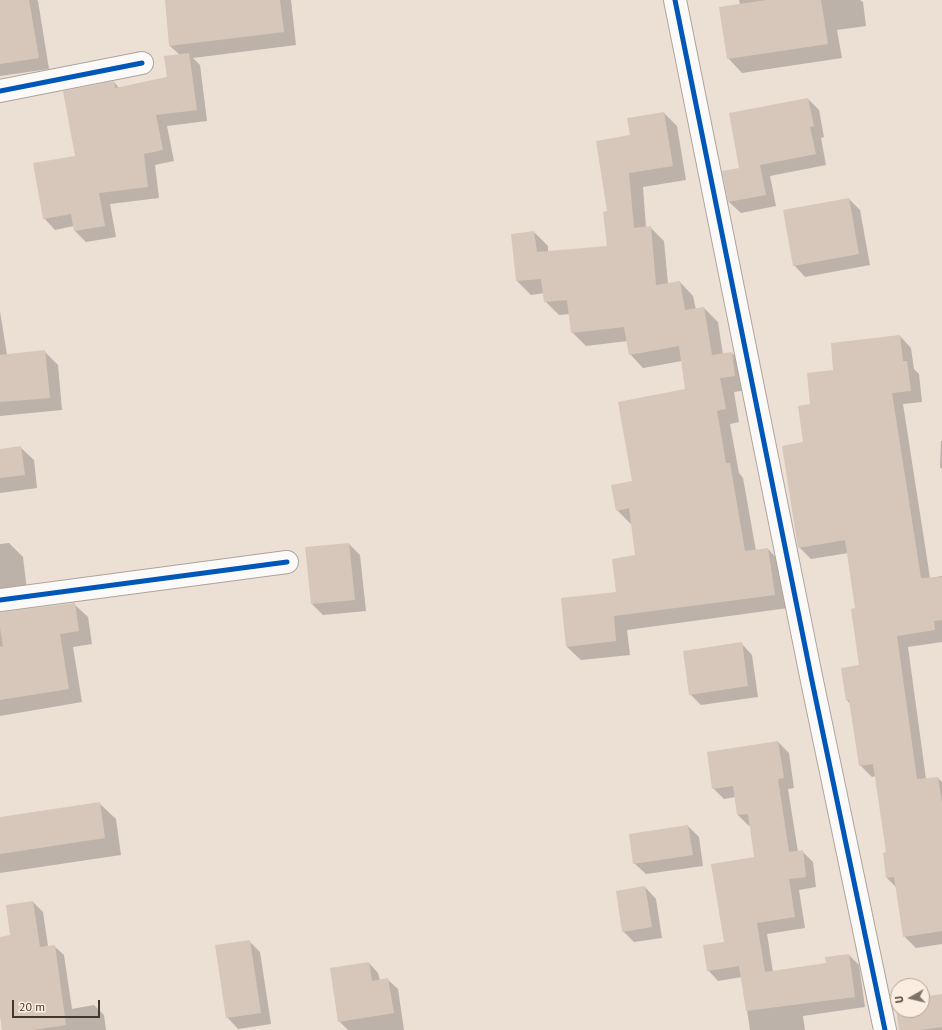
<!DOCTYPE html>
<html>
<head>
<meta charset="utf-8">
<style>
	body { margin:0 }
	#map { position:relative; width:942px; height:1030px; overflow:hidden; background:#ecdfd4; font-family:"PT Sans",sans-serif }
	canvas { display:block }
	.north { position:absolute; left:890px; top:978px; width:40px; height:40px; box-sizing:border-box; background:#fcede1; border:1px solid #b1a49a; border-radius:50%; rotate:262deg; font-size:11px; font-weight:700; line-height:16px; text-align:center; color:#40372f }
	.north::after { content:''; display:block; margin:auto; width:14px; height:18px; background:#7c7269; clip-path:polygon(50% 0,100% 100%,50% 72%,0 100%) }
	.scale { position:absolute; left:12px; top:1000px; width:88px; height:18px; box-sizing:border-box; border:2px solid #40372f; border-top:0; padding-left:5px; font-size:12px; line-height:14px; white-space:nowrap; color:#40372f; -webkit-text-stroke:3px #fcede1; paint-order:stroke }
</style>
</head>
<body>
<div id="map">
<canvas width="942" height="1030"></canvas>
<div class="north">U</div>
<div class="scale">20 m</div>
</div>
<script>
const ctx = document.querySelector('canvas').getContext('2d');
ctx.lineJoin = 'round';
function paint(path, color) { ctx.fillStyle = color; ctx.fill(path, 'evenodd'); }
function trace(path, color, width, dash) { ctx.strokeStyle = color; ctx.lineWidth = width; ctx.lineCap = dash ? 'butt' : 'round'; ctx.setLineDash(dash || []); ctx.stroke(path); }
paint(new Path2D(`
	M 0,0 L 37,0 L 38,1 L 49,69 L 0,76 Z
	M 166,0 L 291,0 L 296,45 L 193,58 L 200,65 L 207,121 L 167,126 L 174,161 L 155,165 L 159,198 L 110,204 L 116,237 L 86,242 L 75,231 L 74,226 L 55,230 L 44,218 L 114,82 L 119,88 L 168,77 L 180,55 L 170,46 Z
	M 739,0 L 860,0 L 863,2 L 866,26 L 837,30 L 842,58 L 742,73 L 728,58 L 740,5 Z
	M 808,99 L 819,110 L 824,137 L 821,138 L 826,165 L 770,176 L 776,206 L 741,213 L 729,202 L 723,172 L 740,169 Z
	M 664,113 L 677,126 L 686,180 L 643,187 L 646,228 L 650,227 L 664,241 L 668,284 L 680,282 L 693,296 L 696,310 L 704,308 L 718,322 L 723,355 L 732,353 L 746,367 L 748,390 L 734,392 L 739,422 L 730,424 L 739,473 L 743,478 L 756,551 L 768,549 L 781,563 L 788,608 L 627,630 L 630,655 L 581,660 L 567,647 L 618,593 L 637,556 L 632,524 L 631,524 L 617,510 L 686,390 L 682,361 L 643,368 L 630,354 L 628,341 L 586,346 L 572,332 L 570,314 L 559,315 L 545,301 L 544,293 L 531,295 L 517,281 L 512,235 L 534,232 L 548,246 L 548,252 L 608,247 L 608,212 L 631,136 Z
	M 849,199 L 860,210 L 870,265 L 805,277 L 794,265 Z
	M 0,311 L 7,355 L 45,352 L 58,365 L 62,410 L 0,416 Z
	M 900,336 L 911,348 L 914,369 L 919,374 L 922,402 L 903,404 L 930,578 L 942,576 L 942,642 L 908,647 L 926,779 L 938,778 L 942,782 L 942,944 L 916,948 L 904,936 L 896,887 L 887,878 L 887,853 L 876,776 L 872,777 L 860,765 L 850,704 L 847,700 L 860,666 L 856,609 L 848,553 L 811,559 L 799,547 L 805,443 L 811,405 L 834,370 Z
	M 941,441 L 942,441 L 942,469 L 940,467 Z
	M 20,447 L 34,460 L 37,488 L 0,493 L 0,450 Z
	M 9,543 L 23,557 L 28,599 L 1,609 L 1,613 L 74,604 L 88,617 L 92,644 L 73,647 L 82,702 L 0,716 L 0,544 Z
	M 349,544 L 360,555 L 366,611 L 323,615 L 312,604 Z
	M 741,643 L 752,655 L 758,697 L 701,705 L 690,694 Z
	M 778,742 L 789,753 L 794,788 L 788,789 L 798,852 L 802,851 L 813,862 L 816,887 L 799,890 L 805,928 L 767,934 L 773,972 L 827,964 L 849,955 L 859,965 L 865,1007 L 803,1016 L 805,1030 L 750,1030 L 742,977 L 718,981 L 708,970 L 725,943 L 755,858 L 751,825 L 749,826 L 738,815 L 735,797 L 724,799 L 713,788 Z
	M 99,803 L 116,819 L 121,855 L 0,873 L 0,818 Z
	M 688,826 L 699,837 L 703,866 L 646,874 L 634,863 Z
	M 645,887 L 656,899 L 662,938 L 634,942 L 623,931 Z
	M 33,902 L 43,912 L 48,946 L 54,946 L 64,955 L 72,1009 L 94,1005 L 104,1015 L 106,1030 L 3,1030 L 1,1017 L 0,1017 L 0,938 L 11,936 Z
	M 249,941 L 260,952 L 271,1024 L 238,1029 L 227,1017 Z
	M 369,963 L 378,973 L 380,981 L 388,980 L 398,989 L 404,1030 L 348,1030 L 339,1021 Z
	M 942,995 L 942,1030 L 900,1030 L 896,1002 L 898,1001 L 898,1010 L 922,1010 L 922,998 Z`), '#0003');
paint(new Path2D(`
	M 0,0 L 29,0 L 39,58 L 0,64 Z
	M 165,0 L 280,0 L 284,32 L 169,46 Z
	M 766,0 L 821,0 L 828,44 L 727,59 L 719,7 Z
	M 189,53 L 197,110 L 156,115 L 163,150 L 144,154 L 148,187 L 99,193 L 105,226 L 74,231 L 71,214 L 43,219 L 33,163 L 75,156 L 63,91 L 114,81 L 115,88 L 167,77 L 164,56 Z
	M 808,98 L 814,126 L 810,127 L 816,154 L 760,165 L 766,195 L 728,202 L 722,171 L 739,168 L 729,113 Z
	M 664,112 L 673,166 L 629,173 L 634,228 L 651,226 L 656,285 L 680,281 L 685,310 L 704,307 L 712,355 L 732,352 L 735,376 L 720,378 L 726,409 L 717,411 L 726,463 L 730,463 L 745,551 L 768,548 L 775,595 L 614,616 L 616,641 L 566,647 L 561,598 L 616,592 L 612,559 L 635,555 L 629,508 L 616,511 L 611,485 L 632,481 L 618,402 L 685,389 L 679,346 L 629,355 L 624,327 L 571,333 L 567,300 L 544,302 L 541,279 L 516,281 L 511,234 L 534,231 L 537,252 L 607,246 L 603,212 L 607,211 L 596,141 L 630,135 L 627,118 Z
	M 849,198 L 859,254 L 793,266 L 783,210 Z
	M 900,335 L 903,361 L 907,361 L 911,391 L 892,393 L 921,578 L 942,577 L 942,620 L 934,621 L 935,630 L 897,636 L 917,779 L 938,777 L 942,803 L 942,931 L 903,937 L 894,877 L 886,878 L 883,853 L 886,852 L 873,764 L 859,766 L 849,700 L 846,701 L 841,668 L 859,665 L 851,609 L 855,608 L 845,540 L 798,548 L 782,446 L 803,442 L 798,406 L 810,404 L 807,373 L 833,370 L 831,343 Z
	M 45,350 L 50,398 L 0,402 L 0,355 Z
	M 21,446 L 25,475 L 0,478 L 0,449 Z
	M 349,543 L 355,600 L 311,604 L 305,547 Z
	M 75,603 L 79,631 L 60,634 L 69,689 L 0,700 L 0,647 L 3,646 L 0,627 L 0,612 Z
	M 742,642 L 748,686 L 689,695 L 683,651 Z
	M 778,741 L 784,778 L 778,779 L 789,852 L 803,850 L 806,877 L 789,879 L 795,917 L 757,923 L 765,972 L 826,963 L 825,957 L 849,954 L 855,997 L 746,1011 L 739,966 L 707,971 L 703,945 L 724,942 L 711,864 L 754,857 L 748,814 L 737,815 L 733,786 L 712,789 L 707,752 Z
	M 100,802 L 105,838 L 0,854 L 0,817 Z
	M 688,825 L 693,855 L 633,864 L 629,834 Z
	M 645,886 L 652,927 L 622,932 L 616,891 Z
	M 33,901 L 40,947 L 55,945 L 66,1025 L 33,1030 L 2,1030 L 0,1015 L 0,937 L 10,935 L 6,905 Z
	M 250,940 L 261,1013 L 226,1018 L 215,945 Z
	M 369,962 L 372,981 L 388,978 L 394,1013 L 338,1022 L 330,968 Z
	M 942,994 L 942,1027 L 919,1030 L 899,1030 L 895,1001 L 898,1000 L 898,1010 L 922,1010 L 922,997 Z`), '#d6c7ba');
const minor = new Path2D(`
	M 675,0 L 812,681 L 885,1030
	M 0,91 L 142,63
	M 0,600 L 287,562`);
trace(minor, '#ada39b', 24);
trace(minor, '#fcfaf9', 22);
trace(new Path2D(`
	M 675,0 L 812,681 L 885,1030
	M 0,91 L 142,63
	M 0,600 L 287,562`), '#0057b8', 5);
</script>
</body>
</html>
